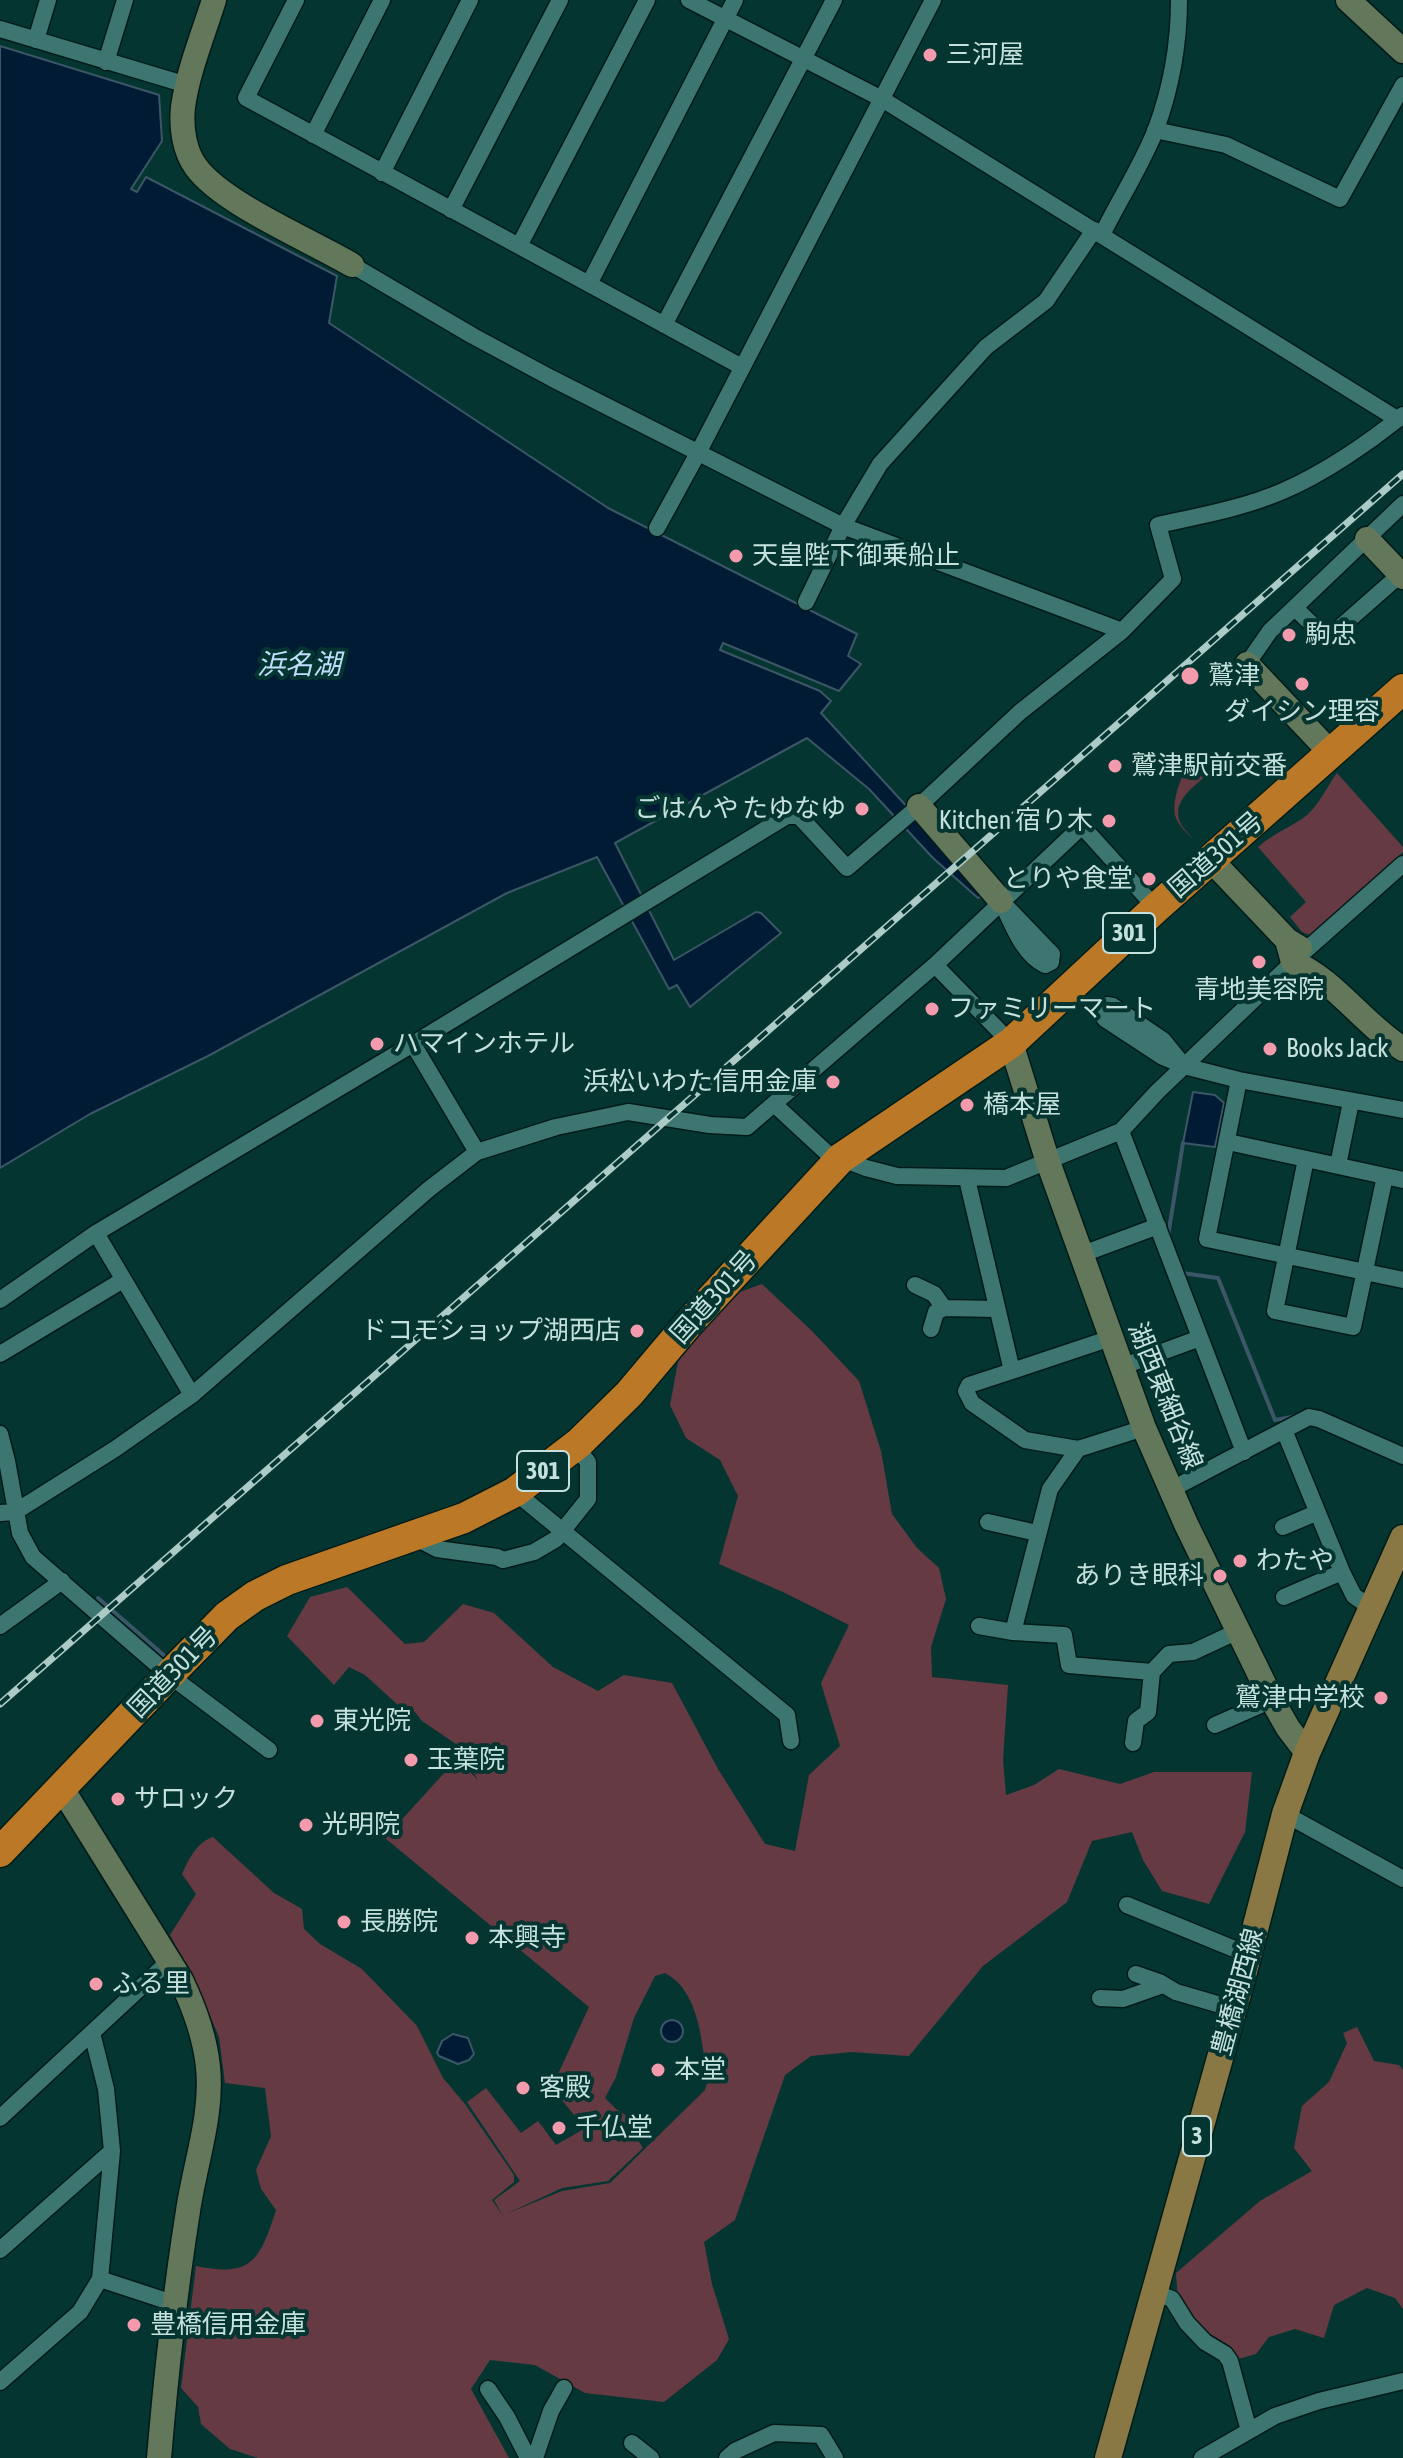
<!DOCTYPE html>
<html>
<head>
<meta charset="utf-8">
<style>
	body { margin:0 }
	canvas { display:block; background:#053531 }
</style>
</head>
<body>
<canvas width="1403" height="2458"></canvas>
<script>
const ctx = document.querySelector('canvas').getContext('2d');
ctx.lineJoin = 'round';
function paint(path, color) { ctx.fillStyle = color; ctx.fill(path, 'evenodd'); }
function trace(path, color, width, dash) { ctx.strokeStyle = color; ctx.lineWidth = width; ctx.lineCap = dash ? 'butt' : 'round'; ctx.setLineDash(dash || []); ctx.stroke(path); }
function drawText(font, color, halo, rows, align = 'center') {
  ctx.font = font + ' "Asap Condensed","Noto Sans JP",sans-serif'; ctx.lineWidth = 8; ctx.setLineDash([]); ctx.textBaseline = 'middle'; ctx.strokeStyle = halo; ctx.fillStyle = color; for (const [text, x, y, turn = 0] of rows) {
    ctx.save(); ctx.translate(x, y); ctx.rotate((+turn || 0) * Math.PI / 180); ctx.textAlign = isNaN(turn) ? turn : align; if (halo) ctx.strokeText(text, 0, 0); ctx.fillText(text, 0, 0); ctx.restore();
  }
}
paint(new Path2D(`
	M 1192,761 L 1206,776 C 1193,787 1170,803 1181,824 C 1184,829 1190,835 1193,839 C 1187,833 1179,826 1176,818 C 1170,803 1182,772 1192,761 Z
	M 1337,773 L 1403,847 L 1403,852 L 1310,935 L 1302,932 L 1290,917 L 1306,902 L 1258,847 C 1272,835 1286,829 1302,819 C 1318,808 1326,788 1337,773 Z
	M 762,1284 L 812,1331 L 859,1381 L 881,1451 L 892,1514 L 917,1548 L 939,1568 L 946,1599 L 931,1647 L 932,1677 L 1008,1685 L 1003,1760 L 1006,1795 L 1034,1785 L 1059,1769 L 1120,1784 L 1154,1772 L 1252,1772 L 1245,1832 L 1209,1904 L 1162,1891 L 1143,1860 L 1132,1832 L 1092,1841 L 1067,1902 L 983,1966 L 909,2056 L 851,2052 L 811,2056 L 785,2075 L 735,2220 L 704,2242 L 712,2284 L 729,2339 L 717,2360 L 664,2402 L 585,2393 L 535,2365 L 490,2360 L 471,2389 L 509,2458 L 258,2458 L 230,2449 L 201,2424 L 198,2407 L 181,2388 L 196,2266 C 253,2278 260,2259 276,2210 L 261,2189 L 256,2170 L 271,2136 L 265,2088 L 225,2083 L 219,2037 L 202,1997 L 170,1935 L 196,1894 L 182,1874 C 189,1859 197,1842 213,1837 L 274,1893 L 302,1909 L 304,1929 L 320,1944 L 362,1969 L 417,2026 L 443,2078 L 465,2104 L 514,2175 L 514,2182 L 492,2200 L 503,2216 L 494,2200 L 520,2181 L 467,2102 L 486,2088 L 521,2133 L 538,2121 L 556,2145 L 594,2123 L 603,2130 L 593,2119 L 585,2120 L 574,2115 L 561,2099 L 558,2074 L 589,2007 L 385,1838 L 457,1759 L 478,1780 L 456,1744 L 422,1721 L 415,1712 L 398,1705 L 365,1675 L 349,1667 L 334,1685 L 287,1636 L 310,1597 L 347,1587 L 405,1644 L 424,1642 L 463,1604 L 494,1613 L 553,1667 L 598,1691 L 624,1675 L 672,1683 L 718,1769 L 765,1844 L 795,1851 L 809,1775 L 840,1746 L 821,1683 L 849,1625 L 785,1593 L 719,1564 L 738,1496 L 720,1460 L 686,1438 L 670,1405 L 679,1357 L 737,1293 ZM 665,1973 C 701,1992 701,2044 708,2080 L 705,2090 L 610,2183 L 562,2191 L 506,2214 L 562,2188 L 608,2181 L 643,2148 L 632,2131 L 619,2142 L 607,2135 C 619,2137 631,2137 635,2121 L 616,2109 L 605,2098 L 616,2077 L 634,2018 L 655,1976 Z
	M 1357,2027 L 1374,2061 L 1399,2065 L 1403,2070 L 1403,2309 L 1395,2298 L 1367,2288 L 1334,2305 L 1324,2338 L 1295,2329 L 1269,2337 L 1256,2354 L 1234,2360 L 1178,2300 L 1176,2273 L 1260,2201 L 1312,2171 L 1294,2148 L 1302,2106 L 1329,2082 L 1347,2043 L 1343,2033 Z`), '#653a43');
const water = new Path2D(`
	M 0,46 L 159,95 L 162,141 L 131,189 L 137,192 L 146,177 L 337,276 L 329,323 L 608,508 L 857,634 L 848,656 L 861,664 L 839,691 L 723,643 L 720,650 L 820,691 L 831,701 L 821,713 L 987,894 L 978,898 L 933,858 L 869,789 L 807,738 L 615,843 L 674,960 L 756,912 L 761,913 L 781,933 L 690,1007 L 677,985 L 669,989 L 597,857 L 507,893 L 208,1056 L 90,1114 L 0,1168 Z
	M 1193,1092 L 1215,1095 L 1224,1103 L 1215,1147 L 1183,1143 Z
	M661 2031a11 11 0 1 1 22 0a11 11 0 1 1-22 0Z
	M 453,2034 L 468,2038 L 474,2054 L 469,2060 L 458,2064 L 439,2056 L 437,2053 L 442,2041 Z`);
paint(water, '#001b33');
trace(water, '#3b5666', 2);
trace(new Path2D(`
	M 1168,1236 L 1183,1143
	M 1182,1273 L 1218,1278 L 1275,1420 L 1297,1416
	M 98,1598 L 167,1658`), '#3b5666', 4);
const street = new Path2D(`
	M 296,0 L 246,98 L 742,367
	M 689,0 L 882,99 L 1397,419
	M 0,29 L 187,85
	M 36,40 L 48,0
	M 106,62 L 125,0
	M 1155,130 L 1226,145 L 1340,199 L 1403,85
	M 313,135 L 382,0
	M 382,173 L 470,0
	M 451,210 L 560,0
	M 1102,235 C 1119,200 1142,165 1156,129 C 1171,88 1179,43 1179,0
	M 519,246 L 647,0
	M 352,265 L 473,336 L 551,378 L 843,526 L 1122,631
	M 589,284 L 735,0
	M 664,325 L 834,0
	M 657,528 L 698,453 L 933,0
	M 806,602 L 843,526 L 880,464 L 986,347 L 1046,301 L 1094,230
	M 1295,608 L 1327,639 L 1403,572
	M 1247,664 L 1270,631 L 1403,504
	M 1001,901 L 1052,954 L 1051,962 L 1045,965 C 1022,954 1012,923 1001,901 Z
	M 1305,951 L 1403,864
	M 935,965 L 1011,1043
	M 413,1044 L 477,1152
	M 1184,1066 L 1163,1040 L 1113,1006 L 1107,1005 L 1102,1008 L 1102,1015 L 1105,1019 L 1163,1057 L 1184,1066 L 1239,1080 L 1403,1110
	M 1239,1080 L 1207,1239 L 1403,1280
	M 774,1104 L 827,1153 L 866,1168 L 897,1176 L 1006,1178 L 1121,1131 L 1157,1092 L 1293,962
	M 1121,1131 L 1244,1452
	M 1228,1142 L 1403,1180
	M 1306,1159 L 1275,1311 L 1353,1327 L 1385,1176
	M 1338,1165 L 1351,1102
	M 967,1179 L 1012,1371 L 1111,1338
	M 96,1233 L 192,1395
	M 1080,1255 L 1158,1226
	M 915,1285 L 934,1294 L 944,1308 L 996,1309
	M 0,1300 L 96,1233 L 413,1044 L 787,816 L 799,816 L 847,868 L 919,806 L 1020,712 L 1122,631 L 1173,579 L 1158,525 C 1199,516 1244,508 1283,491 C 1323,474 1370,442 1403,415
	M 931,1329 L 936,1312 L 944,1308
	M 0,1354 L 123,1280
	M 1121,1367 L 1200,1338
	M 1012,1371 L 969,1385 L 966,1391 L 972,1403 L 1025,1440 L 1078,1449 L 1144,1428
	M 1284,1430 L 1342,1572 L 1354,1596 L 1372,1608
	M 0,1434 L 7,1461 L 20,1533 L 33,1557 L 169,1675 L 269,1750
	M 1078,1449 L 1050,1489 L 1013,1632 L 1064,1635 L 1069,1665 L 1152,1672 L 1169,1654 L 1193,1652 L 1238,1631
	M 1172,1489 L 1309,1417 L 1319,1419 L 1403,1456
	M 515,1492 L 787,1715 L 791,1741
	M 0,1513 L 15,1512 L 115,1449 L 192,1395 L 429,1189 L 477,1152 L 556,1127 L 628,1112 L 710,1125 L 747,1127 L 935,965 L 1082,826 L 1156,908
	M 988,1522 L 1037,1533
	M 1283,1527 L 1316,1513
	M 414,1537 L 437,1549 L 497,1557 L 503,1560 L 534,1552 L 556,1539 L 588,1499 L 588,1462 L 575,1446
	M 1284,1597 L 1342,1572
	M 0,1626 L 62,1581
	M 979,1626 L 1013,1632
	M 1215,1725 L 1272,1700
	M 1133,1743 L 1136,1721 L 1148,1712 L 1152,1672
	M 1285,1814 L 1403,1879
	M 1127,1905 L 1249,1955
	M 1136,1974 L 1159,1982 L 1176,1992 L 1234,2009
	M 1100,1998 L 1123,1999 L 1163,1985
	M 0,2118 L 168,1962
	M 0,2250 L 112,2151
	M 100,2279 L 176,2304
	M 1154,2292 L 1172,2299 L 1187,2323 L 1205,2342 L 1225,2354 L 1230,2361 L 1249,2431
	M 0,2382 L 80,2312 L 100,2279 L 112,2151 L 106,2089 L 92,2033
	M 488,2389 L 507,2417 L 528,2458
	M 632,2443 L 651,2458
	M 535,2458 L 551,2411 L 564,2388
	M 727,2458 L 735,2451 L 774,2433 L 821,2435 L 835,2458
	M 1202,2458 L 1275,2416 L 1319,2401 L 1403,2381`);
const secondary = new Path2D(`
	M 214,0 C 203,35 188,71 183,107 C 181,127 184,151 196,167 C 223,204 310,240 352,265
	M 1348,0 L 1403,51
	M 1367,539 L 1403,577
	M 1247,664 L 1331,753
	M 919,806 L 1001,901
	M 1212,861 L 1287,940 L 1300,948
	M 1287,940 L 1293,962 C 1335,980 1363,1024 1403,1049
	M 1011,1043 L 1047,1159 L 1144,1428 L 1186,1524 L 1272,1700 L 1288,1728 L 1307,1753
	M 61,1787 L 181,1980 C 194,2007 205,2037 208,2067 C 213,2115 195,2163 188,2211 C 175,2293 166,2375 159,2458`);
const primary = new Path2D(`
	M 1108,2458 L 1241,1983 L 1285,1814 L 1307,1753 L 1403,1538`);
const highway = new Path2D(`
	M 0,1852 L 169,1675 L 227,1616 L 255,1596 L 287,1580 L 464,1518 L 515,1492 L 579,1443 L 629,1394 L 688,1324 L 841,1158 L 1011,1043 L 1156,908 L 1403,689`);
trace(street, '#001b18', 19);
trace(secondary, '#001b18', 27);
trace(primary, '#001b18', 29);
trace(highway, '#001b18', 33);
trace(street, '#3d7670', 16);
trace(secondary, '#63775a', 24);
trace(primary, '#897844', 26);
trace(highway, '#bb7927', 30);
const rail = new Path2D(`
	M 0,1704 L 1403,474`);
trace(rail, '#accbc7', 7);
trace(rail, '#053531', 4, [12]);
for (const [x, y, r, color] of [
	[930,55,8,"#f39aac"],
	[736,556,8,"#f39aac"],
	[1289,635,8,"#f39aac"],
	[1190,676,10,"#f39aac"],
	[1302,684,8,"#f39aac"],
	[1115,766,8,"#f39aac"],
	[862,809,8,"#f39aac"],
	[1109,821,8,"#f39aac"],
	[1149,879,8,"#f39aac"],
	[1259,962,8,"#f39aac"],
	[932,1009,8,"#f39aac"],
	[377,1044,8,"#f39aac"],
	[1270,1049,8,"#f39aac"],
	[833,1082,8,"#f39aac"],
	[967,1105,8,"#f39aac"],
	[637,1331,8,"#f39aac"],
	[1240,1561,8,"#f39aac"],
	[1220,1576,8,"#f39aac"],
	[1381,1698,8,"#f39aac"],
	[317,1721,8,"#f39aac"],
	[411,1760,8,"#f39aac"],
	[118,1799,8,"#f39aac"],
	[306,1825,8,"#f39aac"],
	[344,1922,8,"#f39aac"],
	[472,1938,8,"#f39aac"],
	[96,1984,8,"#f39aac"],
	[658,2070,8,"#f39aac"],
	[523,2088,8,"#f39aac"],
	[559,2128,8,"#f39aac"],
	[134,2325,8,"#f39aac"]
]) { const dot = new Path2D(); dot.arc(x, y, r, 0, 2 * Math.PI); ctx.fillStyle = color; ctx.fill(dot); trace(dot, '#053531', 3); }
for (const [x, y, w] of [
	[1129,933,52],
	[543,1471,52],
	[1197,2136,28]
]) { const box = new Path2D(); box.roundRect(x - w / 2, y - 20, w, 40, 6); ctx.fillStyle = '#053531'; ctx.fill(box); trace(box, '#c5e1dd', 2); }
drawText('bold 24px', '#c5e1dd', null, [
	["301",1129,933],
	["301",543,1471],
	["3",1197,2136]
]);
drawText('26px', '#c5e1dd', '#053531', [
	["三河屋",946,55],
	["天皇陛下御乗船止",752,556],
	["駒忠",1305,635],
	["鷲津",1208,676],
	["ダイシン理容",1302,712,"center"],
	["鷲津駅前交番",1131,766],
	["ごはんや たゆなゆ",846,809,"right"],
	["Kitchen 宿り木",1093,821,"right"],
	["とりや食堂",1133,879,"right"],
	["青地美容院",1259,990,"center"],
	["ファミリーマート",948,1009],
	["ハマインホテル",393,1044],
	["Books Jack",1286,1049],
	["浜松いわた信用金庫",817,1082,"right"],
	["橋本屋",983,1105],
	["ドコモショップ湖西店",621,1331,"right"],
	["わたや",1256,1561],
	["ありき眼科",1204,1576,"right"],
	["鷲津中学校",1365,1698,"right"],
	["東光院",333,1721],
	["玉葉院",427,1760],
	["サロック",134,1799],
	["光明院",322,1825],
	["長勝院",360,1922],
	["本興寺",488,1938],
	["ふる里",112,1984],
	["本堂",674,2070],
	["客殿",539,2088],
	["千仏堂",575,2128],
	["豊橋信用金庫",150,2325]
], 'left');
drawText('26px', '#c5e1dd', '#053531', [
	["国道301号",1216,855,-41],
	["国道301号",714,1297,-48],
	["湖西東細谷線",1165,1396,68],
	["国道301号",173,1672,-46],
	["豊橋湖西線",1238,1992,-75]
]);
drawText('italic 28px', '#beddfa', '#053531', [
	["浜名湖",299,665]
]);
</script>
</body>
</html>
